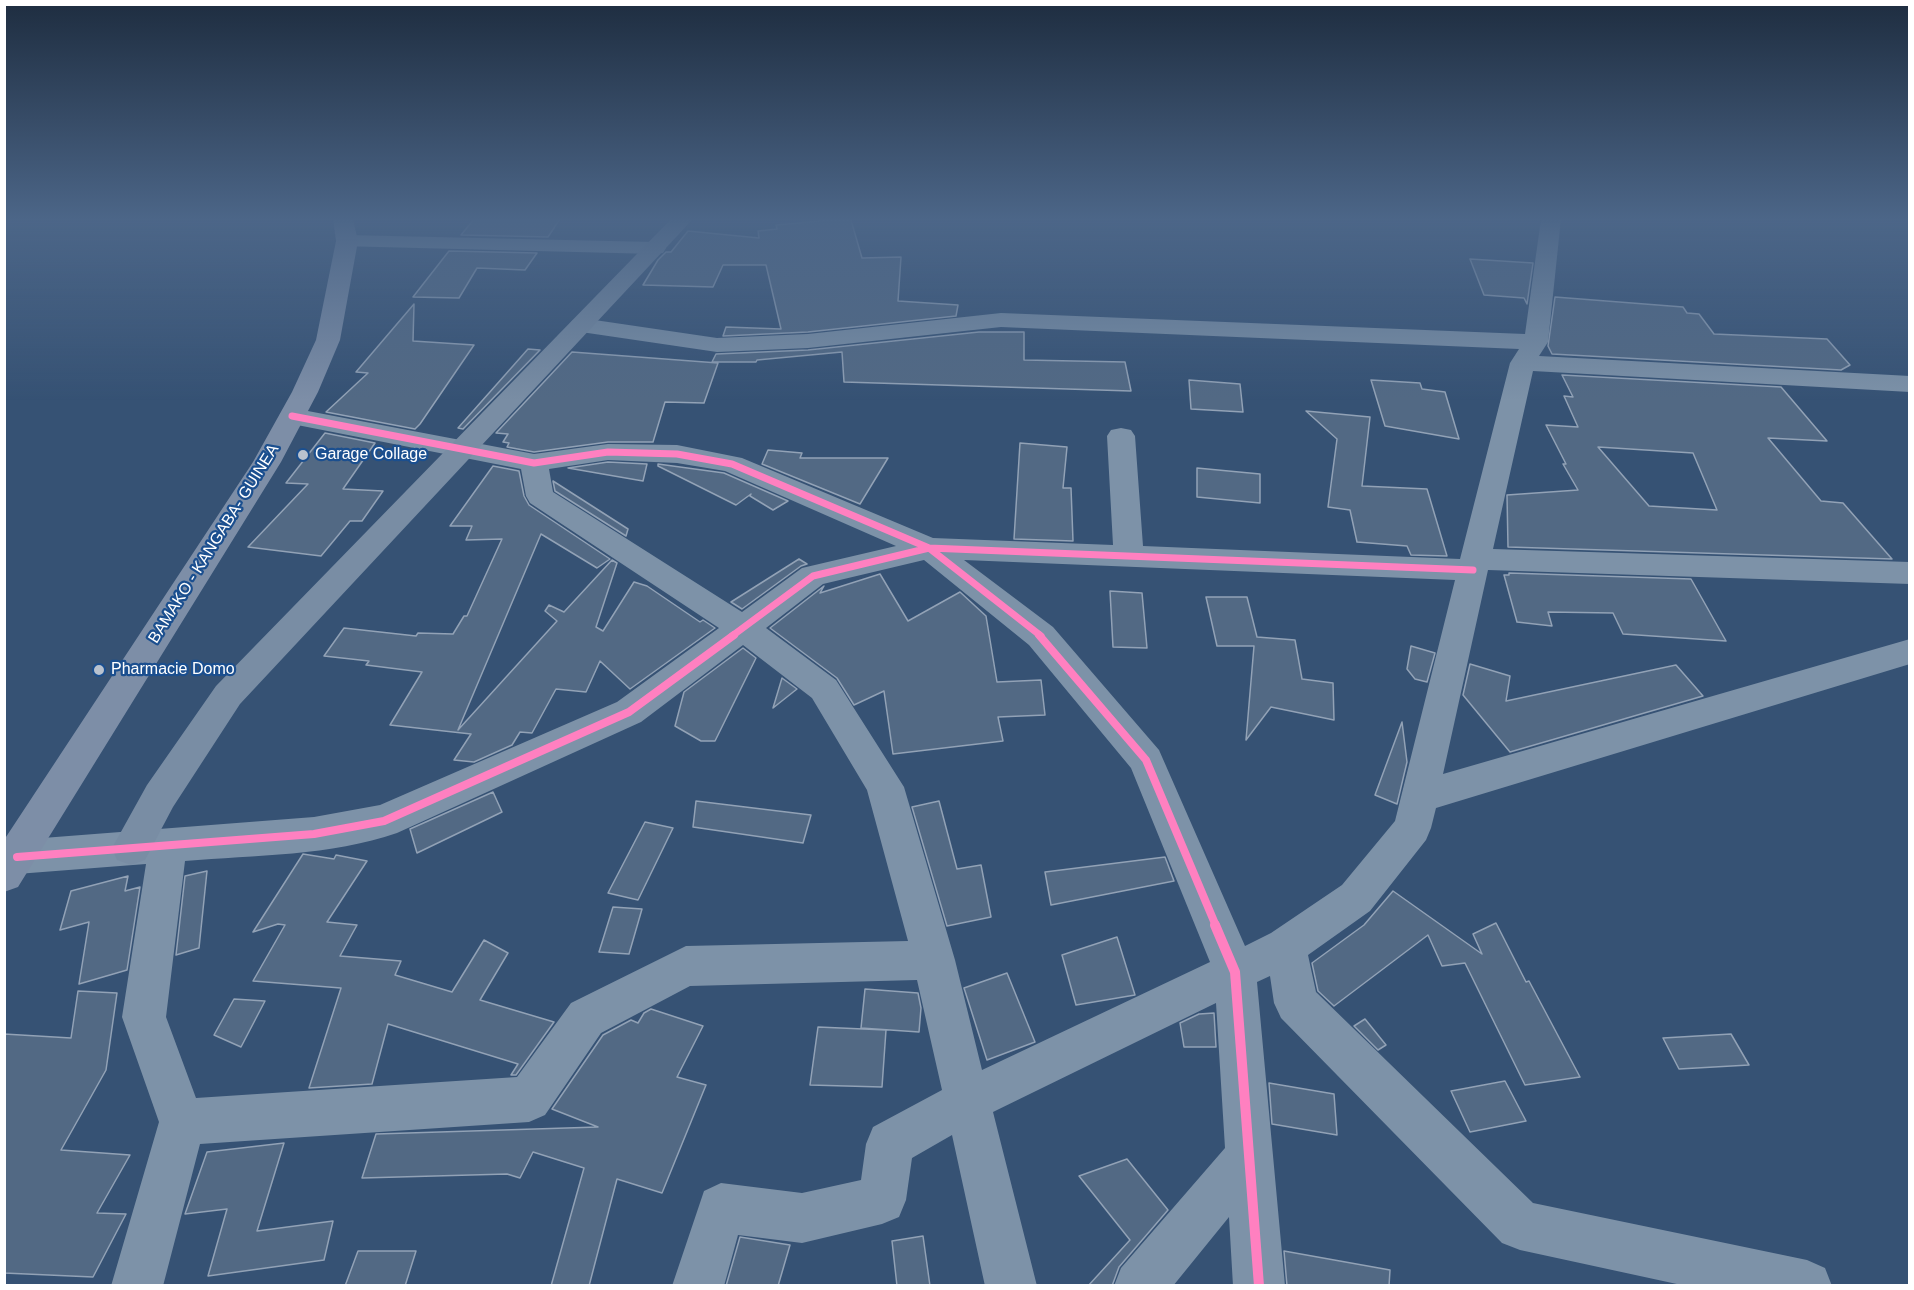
<!DOCTYPE html>
<html>
<head>
<meta charset="utf-8">
<style>
	body { margin:0 }
	#map { position:relative; width:1914px; height:1290px; overflow:hidden; background:#365274; font-family:Arial,sans-serif }
	canvas { display:block }
	.frame { position:absolute; inset:0; border:6px solid #fff; pointer-events:none }
</style>
</head>
<body>
<div id="map">
<canvas width="1914" height="1290"></canvas>
<div class="frame"></div>
</div>
<script>
const ctx = document.querySelector('canvas').getContext('2d');
ctx.lineJoin = 'round';
function paint(path, color) { ctx.fillStyle = color; ctx.fill(path, 'evenodd'); }
function trace(path, color, width, dash) { ctx.strokeStyle = color; ctx.lineWidth = width; ctx.lineCap = dash ? 'butt' : 'round'; ctx.setLineDash(dash || []); ctx.stroke(path); }
function drawText(font, color, halo, rows, align = 'center') {
  ctx.font = font + ' Arial,sans-serif'; ctx.lineWidth = 4.5; ctx.setLineDash([]); ctx.textBaseline = 'middle'; ctx.strokeStyle = halo; ctx.fillStyle = color; for (const [text, x, y, turn = 0] of rows) {
    ctx.save(); ctx.translate(x, y); ctx.rotate((+turn || 0) * Math.PI / 180); ctx.textAlign = isNaN(turn) ? turn : align; if (halo) ctx.strokeText(text, 0, 0); ctx.fillText(text, 0, 0); ctx.restore();
  }
}
const building = new Path2D(`
	M 474,219 L 560,219 L 548,237 L 461,235 Z
	M 830,220 L 851,220 L 862,258 L 901,257 L 898,301 L 958,305 L 956,316 L 808,332 L 723,336 L 726,327 L 781,329 L 766,265 L 723,265 L 713,287 L 643,285 L 658,260 L 666,252 L 671,252 L 688,231 L 759,238 L 758,231 L 777,229 L 776,225 Z
	M 449,251 L 537,253 L 525,270 L 477,268 L 459,298 L 413,297 Z
	M 1470,259 L 1533,263 L 1527,304 L 1524,298 L 1484,295 Z
	M 1555,297 L 1683,307 L 1687,313 L 1699,314 L 1714,334 L 1827,339 L 1850,365 L 1841,370 L 1552,354 L 1548,346 Z
	M 414,304 L 413,341 L 474,345 L 420,424 L 415,429 L 326,412 L 368,373 L 356,372 Z
	M 979,332 L 1024,332 L 1024,360 L 1125,362 L 1131,391 L 844,382 L 842,352 L 757,360 L 756,362 L 712,362 L 716,354 L 808,350 Z
	M 528,349 L 540,350 L 463,429 L 458,428 Z
	M 572,352 L 718,363 L 704,403 L 665,402 L 653,442 L 608,442 L 534,452 L 507,447 L 509,443 L 503,442 L 508,434 L 496,433 Z
	M 1562,375 L 1781,387 L 1827,441 L 1768,438 L 1821,501 L 1843,503 L 1892,559 L 1508,547 L 1507,495 L 1578,490 L 1563,464 L 1566,464 L 1546,425 L 1578,427 L 1564,396 L 1573,397 ZM 1598,447 L 1693,453 L 1717,510 L 1649,506 Z
	M 1189,380 L 1240,384 L 1243,412 L 1191,409 Z
	M 1371,380 L 1420,383 L 1422,389 L 1445,392 L 1459,439 L 1385,426 Z
	M 1306,411 L 1370,417 L 1362,486 L 1427,489 L 1447,556 L 1411,555 L 1407,546 L 1357,542 L 1350,510 L 1328,507 L 1337,439 Z
	M 325,433 L 375,443 L 343,489 L 383,491 L 362,521 L 350,521 L 321,556 L 248,547 L 308,484 L 286,483 Z
	M 1020,443 L 1067,447 L 1063,488 L 1071,488 L 1073,541 L 1014,539 Z
	M 768,450 L 802,453 L 800,458 L 888,458 L 860,504 L 762,464 Z
	M 608,462 L 647,464 L 643,481 L 568,468 Z
	M 658,464 L 724,473 L 788,501 L 773,510 L 750,496 L 751,494 L 736,505 L 658,466 Z
	M 493,466 L 519,471 L 524,496 L 529,505 L 610,559 L 597,568 L 541,534 L 458,730 L 557,621 L 545,611 L 549,605 L 564,612 L 612,560 L 617,563 L 596,627 L 603,631 L 634,582 L 647,586 L 700,622 L 703,620 L 715,628 L 630,689 L 600,661 L 586,692 L 556,689 L 532,733 L 520,732 L 512,745 L 474,762 L 454,760 L 471,734 L 390,725 L 422,672 L 366,665 L 369,661 L 324,656 L 344,628 L 416,636 L 418,633 L 453,634 L 464,616 L 467,616 L 502,539 L 466,540 L 472,526 L 450,526 Z
	M 1197,468 L 1260,474 L 1260,503 L 1197,497 Z
	M 553,481 L 628,529 L 626,536 L 555,491 Z
	M 799,559 L 807,564 L 801,566 L 742,609 L 731,602 Z
	M 1509,573 L 1691,579 L 1726,641 L 1623,634 L 1613,613 L 1548,612 L 1552,626 L 1517,622 L 1504,575 L 1509,575 Z
	M 880,574 L 908,621 L 960,592 L 986,616 L 997,682 L 1041,680 L 1045,715 L 998,717 L 1003,741 L 893,754 L 884,691 L 854,705 L 837,678 L 770,628 L 824,586 L 820,593 Z
	M 1110,591 L 1142,593 L 1147,648 L 1113,647 Z
	M 1206,597 L 1247,597 L 1257,637 L 1295,640 L 1302,679 L 1333,683 L 1334,720 L 1271,707 L 1246,740 L 1254,646 L 1217,646 Z
	M 1411,646 L 1435,653 L 1427,682 L 1415,679 L 1407,669 Z
	M 743,648 L 756,658 L 715,741 L 701,741 L 675,726 L 684,692 Z
	M 1470,664 L 1510,676 L 1506,701 L 1676,665 L 1703,696 L 1510,752 L 1463,695 Z
	M 782,678 L 797,689 L 773,708 Z
	M 1402,722 L 1407,762 L 1397,804 L 1375,795 Z
	M 493,792 L 502,812 L 417,853 L 410,829 Z
	M 696,801 L 811,815 L 803,843 L 693,827 Z
	M 939,801 L 957,869 L 981,865 L 991,917 L 947,926 L 912,807 Z
	M 645,822 L 673,828 L 638,900 L 608,893 Z
	M 303,854 L 334,859 L 336,855 L 367,861 L 327,922 L 357,925 L 340,956 L 401,961 L 395,975 L 452,992 L 484,940 L 508,953 L 480,1000 L 554,1022 L 516,1075 L 511,1075 L 518,1064 L 388,1024 L 372,1084 L 309,1088 L 341,988 L 253,981 L 285,925 L 278,924 L 253,932 Z
	M 1165,857 L 1174,881 L 1051,905 L 1045,872 Z
	M 207,871 L 199,948 L 176,955 L 185,876 Z
	M 128,876 L 125,891 L 140,887 L 127,970 L 79,984 L 89,922 L 60,930 L 71,891 Z
	M 1393,891 L 1482,954 L 1473,934 L 1496,923 L 1526,982 L 1529,981 L 1580,1077 L 1525,1085 L 1465,963 L 1442,966 L 1428,935 L 1334,1006 L 1318,991 L 1312,963 L 1364,925 Z
	M 613,907 L 642,909 L 629,954 L 599,952 Z
	M 1117,937 L 1135,995 L 1076,1005 L 1062,955 Z
	M 1007,973 L 1035,1042 L 987,1060 L 964,988 Z
	M 865,989 L 918,993 L 921,1008 L 919,1032 L 861,1028 Z
	M 78,991 L 117,993 L 106,1070 L 61,1150 L 130,1155 L 97,1213 L 126,1214 L 93,1277 L 4,1273 L 4,1034 L 71,1038 Z
	M 234,999 L 265,1001 L 241,1047 L 214,1035 Z
	M 651,1009 L 703,1026 L 677,1077 L 706,1085 L 662,1193 L 617,1179 L 589,1286 L 551,1286 L 584,1168 L 533,1152 L 520,1178 L 507,1174 L 362,1178 L 376,1134 L 598,1127 L 552,1109 L 603,1035 L 631,1020 L 638,1023 L 644,1013 Z
	M 1214,1013 L 1216,1047 L 1184,1047 L 1180,1023 L 1199,1014 Z
	M 1365,1019 L 1386,1045 L 1378,1050 L 1354,1026 Z
	M 818,1027 L 886,1030 L 882,1087 L 810,1085 Z
	M 1731,1034 L 1749,1065 L 1679,1069 L 1663,1038 Z
	M 1505,1081 L 1526,1121 L 1470,1132 L 1451,1091 Z
	M 1269,1083 L 1334,1094 L 1337,1135 L 1272,1124 Z
	M 284,1143 L 257,1231 L 333,1221 L 324,1260 L 208,1276 L 227,1209 L 185,1214 L 207,1152 Z
	M 1127,1159 L 1168,1210 L 1119,1267 L 1112,1286 L 1088,1286 L 1130,1240 L 1079,1176 Z
	M 923,1236 L 930,1286 L 897,1286 L 892,1241 Z
	M 740,1237 L 790,1245 L 778,1286 L 726,1286 Z
	M 358,1251 L 416,1251 L 405,1286 L 345,1286 Z
	M 1284,1251 L 1390,1270 L 1389,1286 L 1287,1286 Z`);
paint(building, '#526984');
trace(building, '#92a2b6', 1.5);
paint(new Path2D(`
	M 1541,219 L 1561,219 L 1548,342 L 1539,356 L 1910,376 L 1910,392 L 1533,371 L 1493,549 L 1910,562 L 1910,584 L 1488,570 L 1443,774 L 1910,639 L 1910,664 L 1436,808 L 1431,828 L 1426,840 L 1370,911 L 1308,955 L 1316,992 L 1533,1203 L 1807,1260 L 1825,1268 L 1832,1286 L 1686,1286 L 1520,1250 L 1502,1243 L 1281,1018 L 1274,1003 L 1270,976 L 1257,982 L 1285,1286 L 1233,1286 L 1229,1217 L 1173,1286 L 1114,1286 L 1121,1268 L 1225,1148 L 1216,1003 L 993,1112 L 1037,1286 L 985,1286 L 952,1135 L 912,1158 L 906,1200 L 899,1217 L 882,1224 L 802,1243 L 738,1235 L 724,1286 L 672,1286 L 704,1191 L 721,1183 L 802,1193 L 861,1180 L 866,1144 L 873,1127 L 942,1090 L 917,980 L 690,986 L 601,1033 L 545,1115 L 529,1122 L 200,1144 L 163,1286 L 111,1286 L 159,1122 L 122,1017 L 146,864 L 17,874 L 4,870 L 4,844 L 17,840 L 314,817 L 380,805 L 617,702 L 719,628 L 530,503 L 526,496 L 521,469 L 292,424 L 283,422 L 279,416 L 283,410 L 292,408 L 534,454 L 608,444 L 677,445 L 742,458 L 933,538 L 1113,545 L 1107,436 L 1111,430 L 1121,428 L 1131,430 L 1135,436 L 1143,546 L 1460,559 L 1510,363 L 1519,349 L 1001,327 L 808,348 L 717,352 L 581,332 L 573,330 L 569,325 L 573,320 L 581,318 L 717,338 L 808,334 L 1001,313 L 1525,334 ZM 608,460 L 677,463 L 725,471 L 896,546 L 802,568 L 742,612 L 553,492 L 549,469 ZM 924,560 L 1029,645 L 1131,768 L 1210,962 L 982,1070 L 955,960 L 904,787 L 836,680 L 766,628 L 823,584 ZM 964,560 L 1455,580 L 1395,821 L 1342,885 L 1271,933 L 1245,946 L 1159,750 L 1053,627 ZM 743,645 L 812,698 L 867,790 L 908,941 L 686,946 L 571,1003 L 517,1077 L 196,1098 L 166,1017 L 185,861 C 255,855 331,856 397,833 L 641,722 Z
	M 347,235 L 655,242 L 663,243 L 666,248 L 663,253 L 655,254 L 339,246 L 336,241 L 339,236 Z`), '#7d92a8');
paint(new Path2D(`
	M 671,219 L 693,219 L 240,704 L 173,807 L 145,860 L 131,865 L 117,860 L 112,848 L 147,785 L 216,686 Z`), '#798da4');
paint(new Path2D(`
	M 333,219 L 353,219 L 358,241 L 340,340 L 318,392 L 281,462 L 18,887 L 4,892 L 4,840 L 253,462 L 292,392 L 316,340 L 336,241 Z`), '#7d8ea7');
trace(new Path2D(`
	M 292,416 L 534,463 L 608,452 L 677,454 L 732,464 L 929,548 L 1041,636
	M 732,636 L 813,576 L 929,548 L 1473,570`), '#ff80c0', 7);
trace(new Path2D(`
	M 1039,635 L 1146,760 L 1216,926
	M 17,857 L 314,834 L 384,821 L 629,712 L 734,635`), '#ff80c0', 8);
trace(new Path2D(`
	M 1215,925 L 1235,972 L 1259,1286`), '#ff80c0', 10);
const sky = ctx.createLinearGradient(0, 0, 0, 400);
sky.addColorStop(0, '#1e2d40');
sky.addColorStop(0.55, '#4c6688');
sky.addColorStop(1, '#4c668800');
ctx.fillStyle = sky;
ctx.fillRect(0, 0, 1914, 400);
for (const [x, y, r, color] of [
	[303,455,6,"#b9c2ce"],
	[99,670,6,"#b9c2ce"]
]) { const dot = new Path2D(); dot.arc(x, y, r, 0, 2 * Math.PI); ctx.fillStyle = color; ctx.fill(dot); trace(dot, '#1b4f8f', 2); }
drawText('16px', '#fff', '#1b4f8f', [
	["Garage Collage",315,455],
	["Pharmacie Domo",111,670]
], 'left');
drawText('16px', '#fff', '#1b4f8f', [
	["BAMAKO - KANGABA- GUINEA",214,544,-58]
]);
</script>
</body>
</html>
